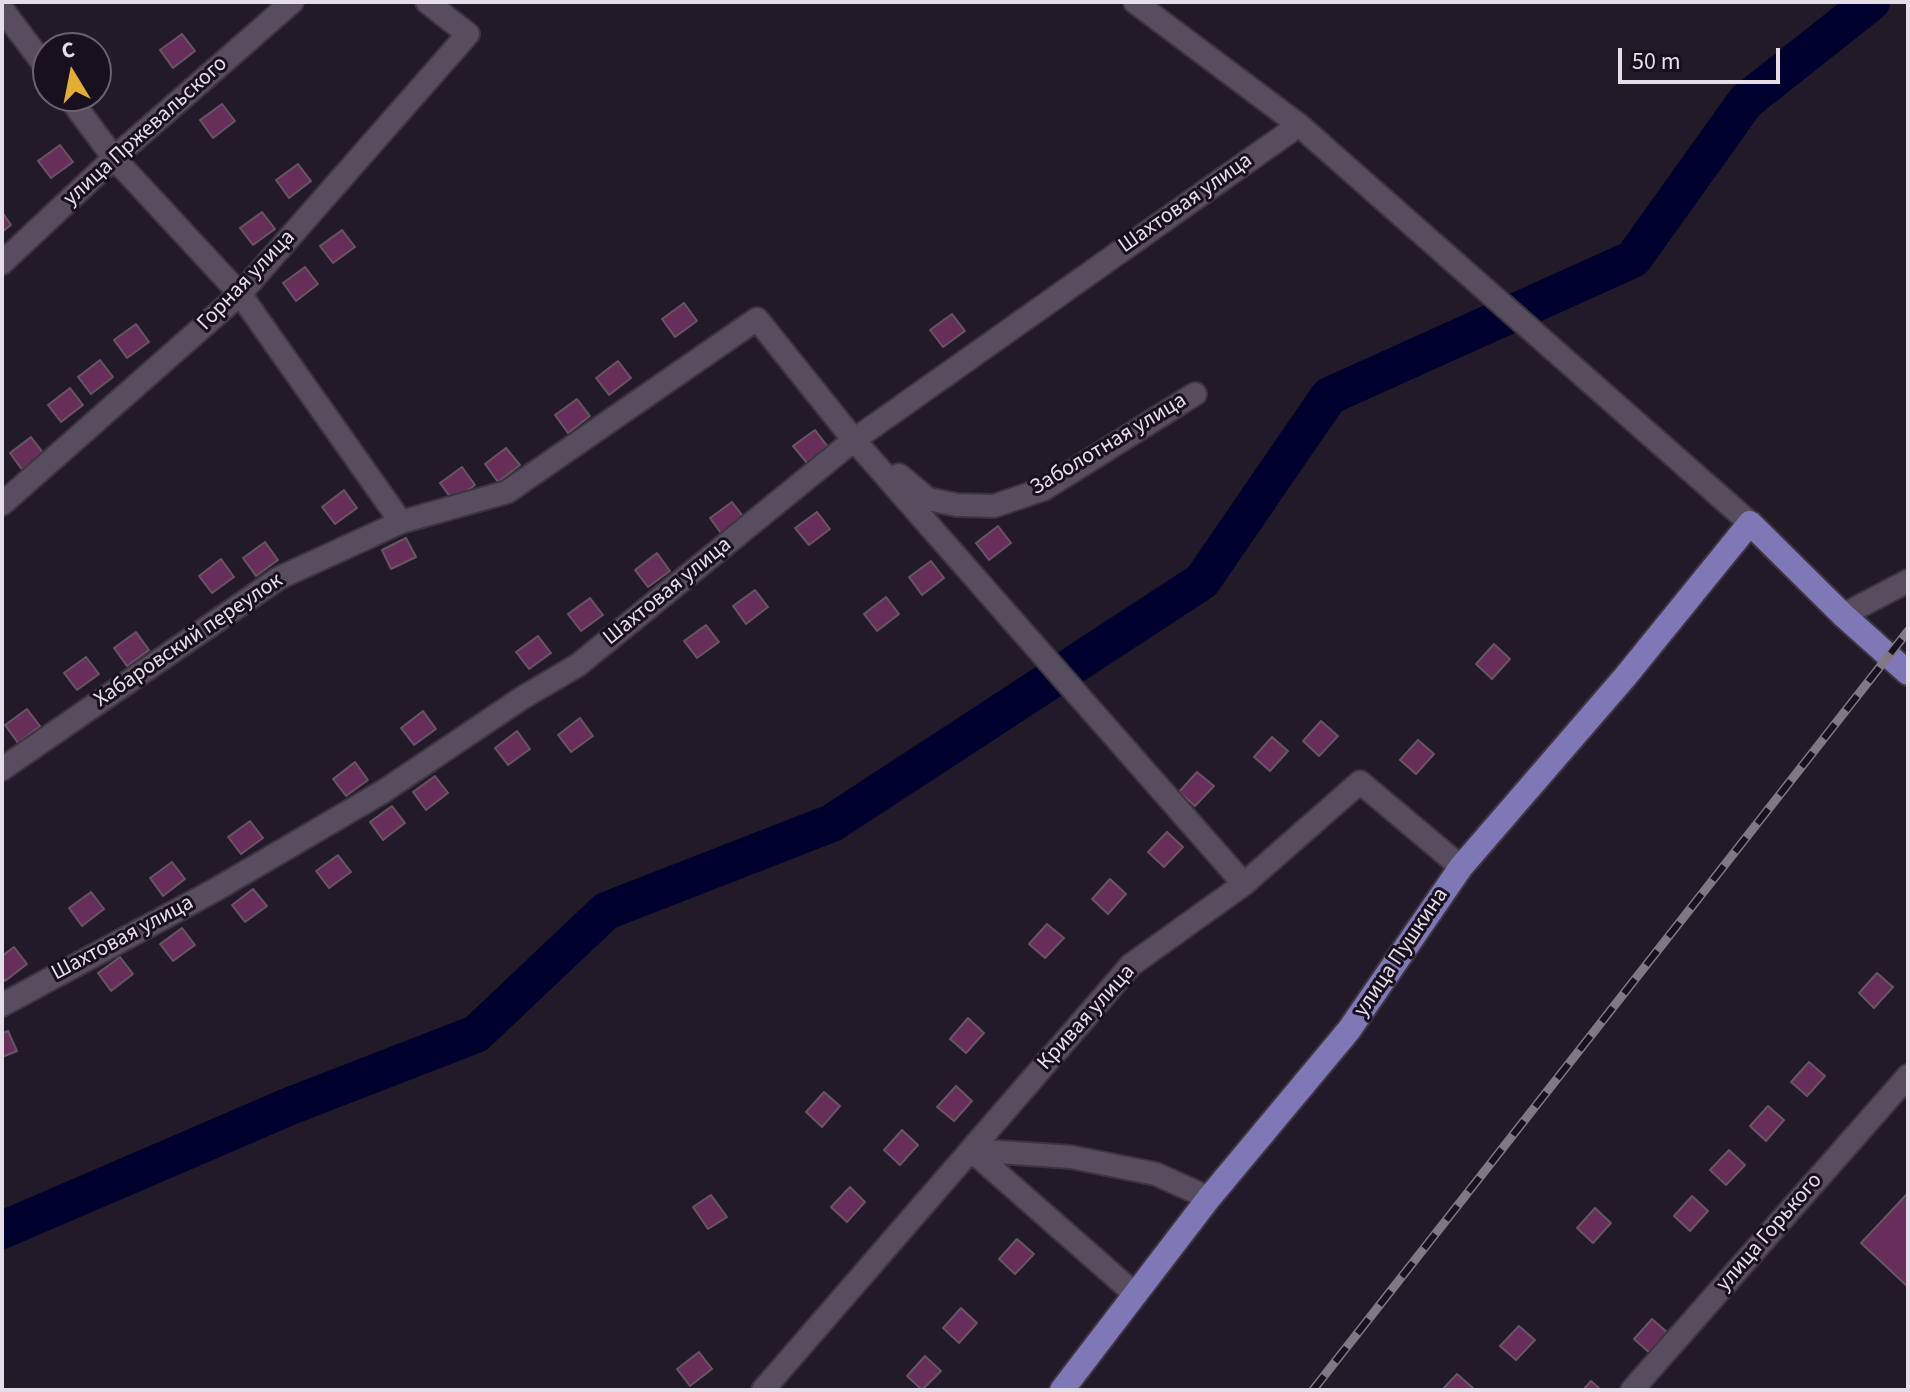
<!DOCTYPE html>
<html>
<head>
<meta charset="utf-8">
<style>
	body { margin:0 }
	#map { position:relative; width:1910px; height:1392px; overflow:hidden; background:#231a29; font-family:"Source Sans 3",sans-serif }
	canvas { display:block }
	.frame { position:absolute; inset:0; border:4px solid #e4dee9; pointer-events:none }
	.north { position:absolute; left:32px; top:32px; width:80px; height:80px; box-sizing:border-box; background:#19101f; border:2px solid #6a6270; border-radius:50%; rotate:350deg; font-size:22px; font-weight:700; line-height:32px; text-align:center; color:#e4dee9 }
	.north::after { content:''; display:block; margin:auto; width:28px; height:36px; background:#e3ae35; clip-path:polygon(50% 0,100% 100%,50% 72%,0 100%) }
	.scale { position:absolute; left:1618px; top:48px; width:162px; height:36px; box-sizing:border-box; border:4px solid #e4dee9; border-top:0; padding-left:10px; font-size:24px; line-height:28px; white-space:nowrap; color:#e4dee9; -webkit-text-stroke:6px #19101f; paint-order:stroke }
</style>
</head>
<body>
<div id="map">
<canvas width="1910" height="1392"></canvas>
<div class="frame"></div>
<div class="north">С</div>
<div class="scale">50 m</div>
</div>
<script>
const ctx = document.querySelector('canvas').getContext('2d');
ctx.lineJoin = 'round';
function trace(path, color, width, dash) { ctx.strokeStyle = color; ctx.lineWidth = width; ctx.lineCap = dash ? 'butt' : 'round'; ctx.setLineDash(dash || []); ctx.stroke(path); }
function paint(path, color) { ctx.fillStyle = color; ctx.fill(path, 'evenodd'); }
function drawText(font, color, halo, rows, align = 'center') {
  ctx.font = font + ' "Source Sans 3",sans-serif'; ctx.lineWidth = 6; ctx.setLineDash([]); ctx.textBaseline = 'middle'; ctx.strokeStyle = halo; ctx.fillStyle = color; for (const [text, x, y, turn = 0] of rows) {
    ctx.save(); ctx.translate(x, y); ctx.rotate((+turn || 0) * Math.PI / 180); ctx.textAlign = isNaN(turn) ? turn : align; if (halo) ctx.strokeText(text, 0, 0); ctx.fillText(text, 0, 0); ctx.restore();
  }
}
trace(new Path2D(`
	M 2,1230 L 290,1106 L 476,1034 L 606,911 L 832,823 L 1202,581 L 1329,396 L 1633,259 L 1746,101 L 1871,2`), '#00002e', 38);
const building = new Path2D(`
	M 182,34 L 195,51 L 173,68 L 160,50 Z
	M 222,104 L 235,121 L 213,138 L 200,120 Z
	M 60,145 L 73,162 L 51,178 L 38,161 Z
	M 298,164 L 311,181 L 289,198 L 276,180 Z
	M 2,212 L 11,225 L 2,232 Z
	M 262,212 L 275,229 L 253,245 L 240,228 Z
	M 342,230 L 355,247 L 333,263 L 320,246 Z
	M 305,267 L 318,284 L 296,301 L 283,283 Z
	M 684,303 L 697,321 L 675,337 L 662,319 Z
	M 952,314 L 965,331 L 943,347 L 930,330 Z
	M 136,324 L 149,342 L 127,358 L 114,340 Z
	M 100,360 L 113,377 L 91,394 L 78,377 Z
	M 618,361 L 631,378 L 609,395 L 596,378 Z
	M 70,388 L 83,405 L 61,422 L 48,405 Z
	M 577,399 L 590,416 L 568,433 L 555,415 Z
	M 815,430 L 828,447 L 807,463 L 793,446 Z
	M 31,437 L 44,454 L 23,471 L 10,453 Z
	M 506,448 L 520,465 L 498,482 L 485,464 Z
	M 462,467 L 475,485 L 453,501 L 440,483 Z
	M 344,490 L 357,508 L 335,524 L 322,507 Z
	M 732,502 L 745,519 L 723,536 L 710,518 Z
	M 817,512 L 830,529 L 809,545 L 795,528 Z
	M 998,526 L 1011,543 L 989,560 L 976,543 Z
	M 406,538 L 416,557 L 391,569 L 382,550 Z
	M 265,542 L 278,560 L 256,576 L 243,558 Z
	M 657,553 L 670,571 L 648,587 L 635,570 Z
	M 221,559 L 234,577 L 212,593 L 199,576 Z
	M 931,561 L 944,578 L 922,595 L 909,577 Z
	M 755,590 L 768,607 L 746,624 L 733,606 Z
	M 886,597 L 899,614 L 877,631 L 864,614 Z
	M 590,598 L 603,615 L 581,631 L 568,614 Z
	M 706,625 L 719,642 L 697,658 L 684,641 Z
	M 136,632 L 149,650 L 127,666 L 114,648 Z
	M 538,636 L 551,653 L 529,669 L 516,652 Z
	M 1494,644 L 1510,659 L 1492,679 L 1476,664 Z
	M 86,657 L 99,674 L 77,690 L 64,673 Z
	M 27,709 L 40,726 L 18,743 L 5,725 Z
	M 423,711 L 436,729 L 414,745 L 401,728 Z
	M 580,718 L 593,736 L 571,752 L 558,735 Z
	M 1321,721 L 1338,736 L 1319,756 L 1303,741 Z
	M 517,731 L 530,749 L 508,765 L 495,748 Z
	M 1272,737 L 1288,751 L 1270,771 L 1254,757 Z
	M 1418,740 L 1434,754 L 1416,774 L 1400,760 Z
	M 355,762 L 368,780 L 346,796 L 333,779 Z
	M 1197,772 L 1214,786 L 1195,806 L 1179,792 Z
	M 435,776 L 448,793 L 426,810 L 413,792 Z
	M 392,806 L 405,823 L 383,840 L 370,822 Z
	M 250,821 L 263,838 L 241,854 L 228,837 Z
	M 1167,832 L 1183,847 L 1164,867 L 1148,852 Z
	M 338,855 L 351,872 L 329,888 L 316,871 Z
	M 172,862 L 185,879 L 163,896 L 150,878 Z
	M 1110,879 L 1126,894 L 1108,914 L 1092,899 Z
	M 253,889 L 267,906 L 245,922 L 232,905 Z
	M 91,892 L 104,909 L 82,926 L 69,908 Z
	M 1047,924 L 1064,938 L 1045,958 L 1029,944 Z
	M 182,928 L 195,945 L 173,961 L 160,944 Z
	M 14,947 L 27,964 L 5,981 L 2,976 L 2,956 Z
	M 120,957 L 133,974 L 111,991 L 98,973 Z
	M 1877,973 L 1893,987 L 1874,1008 L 1859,993 Z
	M 968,1018 L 984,1033 L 966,1053 L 950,1039 Z
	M 8,1031 L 17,1051 L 2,1057 L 2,1033 Z
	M 1809,1062 L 1825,1076 L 1807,1096 L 1791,1082 Z
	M 956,1086 L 972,1101 L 954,1121 L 937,1107 Z
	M 824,1092 L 840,1106 L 822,1127 L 806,1112 Z
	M 1768,1106 L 1784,1120 L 1766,1141 L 1750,1126 Z
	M 902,1130 L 918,1145 L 900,1165 L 884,1150 Z
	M 1729,1150 L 1745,1165 L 1726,1185 L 1710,1170 Z
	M 850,1187 L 865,1202 L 847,1222 L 831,1207 Z
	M 1908,1193 L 1908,1287 L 1861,1243 Z
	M 711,1195 L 727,1217 L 708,1229 L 693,1207 Z
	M 1692,1196 L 1708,1211 L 1690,1231 L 1674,1216 Z
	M 1595,1208 L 1611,1223 L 1593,1243 L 1577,1228 Z
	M 1017,1239 L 1034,1254 L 1015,1274 L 999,1259 Z
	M 961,1308 L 977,1323 L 959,1343 L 943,1328 Z
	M 1652,1319 L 1668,1333 L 1650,1353 L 1634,1339 Z
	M 1519,1326 L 1535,1340 L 1516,1360 L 1500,1346 Z
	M 699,1352 L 712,1369 L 690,1386 L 677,1369 Z
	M 925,1356 L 941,1371 L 922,1390 L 907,1376 Z
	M 1457,1374 L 1473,1388 L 1471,1390 L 1442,1390 Z
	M 1591,1381 L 1601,1390 L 1583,1390 Z`);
paint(building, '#672e59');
trace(building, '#685562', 2);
const minor = new Path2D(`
	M 1135,2 L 1299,125 L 1750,523
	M 2,9 L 48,70
	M 68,96 L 114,158 L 240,294 L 401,522
	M 2,263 L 114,158 L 292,2
	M 899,475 L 928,499 L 957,505 L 994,506 L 1044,489 L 1195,394
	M 2,504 L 240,294 L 468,34 L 427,2
	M 1843,615 L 1908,581
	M 2,769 L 279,578 L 401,522 L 507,492 L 757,319 L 854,440 L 1244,884
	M 2,1005 L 215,890 L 384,791 L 522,698 L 578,665 L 854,440 L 1299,125
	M 1136,1295 L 971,1150 L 1071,1157 L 1156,1174 L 1209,1198
	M 763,1390 L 1131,965 L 1244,884 L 1360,782 L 1461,867
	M 1632,1390 L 1908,1076`);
const major = new Path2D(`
	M 1062,1390 L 1209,1198 L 1349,1030 L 1461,867 L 1625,677 L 1750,523 L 1843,615 L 1908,673`);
trace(minor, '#3c3541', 26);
trace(major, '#3c3541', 28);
trace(minor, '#574d5e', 22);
trace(major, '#7f78b7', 24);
const rail = new Path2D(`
	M 1313,1390 L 1908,631`);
trace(rail, '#807885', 9);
trace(rail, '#19101f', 6, [18]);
drawText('22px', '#e4dee9', '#19101f', [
	["улица Пржевальского",146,132,-42],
	["Шахтовая улица",1186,204,-35],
	["Горная улица",247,281,-46],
	["Заболотная улица",1109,445,-31],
	["Шахтовая улица",668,592,-39],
	["Хабаровский переулок",189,641,-34],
	["Шахтовая улица",123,939,-28],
	["улица Пушкина",1402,953,-56],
	["Кривая улица",1087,1018,-48],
	["улица Горького",1770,1233,-49]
]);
</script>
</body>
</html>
